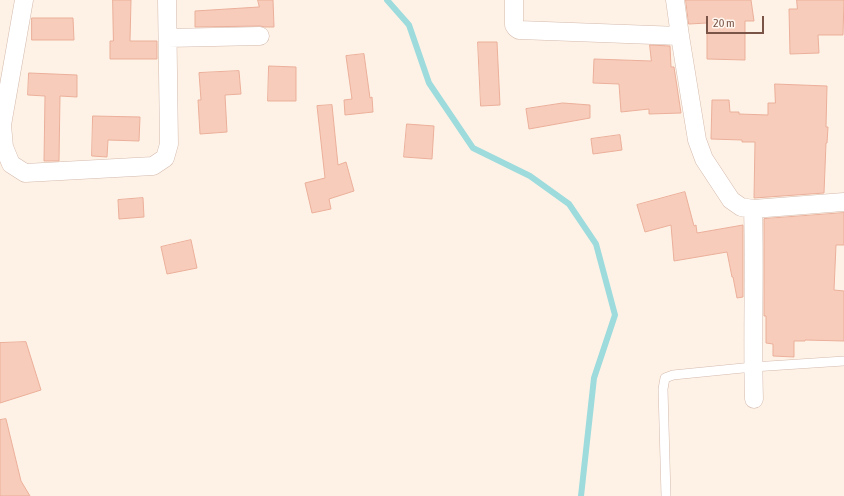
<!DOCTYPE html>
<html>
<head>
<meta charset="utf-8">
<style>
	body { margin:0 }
	#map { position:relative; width:844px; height:496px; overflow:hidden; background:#fef2e6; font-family:"Asap Condensed",sans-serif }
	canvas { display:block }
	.scale { position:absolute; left:706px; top:16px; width:58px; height:18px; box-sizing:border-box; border:2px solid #7b5448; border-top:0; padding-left:5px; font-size:12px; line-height:14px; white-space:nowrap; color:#7b5448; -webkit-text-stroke:3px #fff7ef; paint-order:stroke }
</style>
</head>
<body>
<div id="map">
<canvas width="844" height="496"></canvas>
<div class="scale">20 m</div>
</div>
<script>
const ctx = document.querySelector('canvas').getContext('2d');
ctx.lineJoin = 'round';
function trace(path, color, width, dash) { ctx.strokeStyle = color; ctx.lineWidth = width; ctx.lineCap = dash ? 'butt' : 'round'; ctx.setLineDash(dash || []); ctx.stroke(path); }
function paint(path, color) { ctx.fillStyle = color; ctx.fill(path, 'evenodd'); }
trace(new Path2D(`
	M 387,0 L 409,25 L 429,83 L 473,148 L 530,176 L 569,204 L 596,244 L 615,315 L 594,378 L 581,496`), '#9ddbdd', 6);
const building = new Path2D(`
	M 113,0 L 131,0 L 130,41 L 157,41 L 157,59 L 110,59 L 110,41 L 113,41 Z
	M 258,0 L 273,0 L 274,27 L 265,27 L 260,26 L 195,27 L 195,11 L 259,7 Z
	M 686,0 L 751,0 L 754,21 L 745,21 L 745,60 L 707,59 L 707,23 L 689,24 Z
	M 797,0 L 844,0 L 843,35 L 818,35 L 819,53 L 790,54 L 789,9 L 797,9 Z
	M 32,18 L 73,18 L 74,40 L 32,40 Z
	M 478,42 L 497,42 L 500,105 L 481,106 Z
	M 650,45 L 670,46 L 671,67 L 674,67 L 681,113 L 649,114 L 649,109 L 621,112 L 619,84 L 593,83 L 594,59 L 651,61 Z
	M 364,54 L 370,98 L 372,97 L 373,112 L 345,115 L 344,100 L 352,99 L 346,56 Z
	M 269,66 L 296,67 L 296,101 L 268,101 Z
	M 239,71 L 241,94 L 225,95 L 227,132 L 200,134 L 198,100 L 201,100 L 199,73 Z
	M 29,73 L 77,75 L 77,97 L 60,96 L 59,161 L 44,161 L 45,96 L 28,95 Z
	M 775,84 L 827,86 L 826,127 L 828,127 L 827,143 L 826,143 L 824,193 L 754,198 L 755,142 L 742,142 L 742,140 L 711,139 L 712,100 L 729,100 L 730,112 L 739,112 L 739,114 L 768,115 L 768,103 L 775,103 Z
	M 563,103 L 590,105 L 590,118 L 529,129 L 526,109 Z
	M 332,105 L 338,165 L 346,162 L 354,191 L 329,199 L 331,209 L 312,213 L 305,183 L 325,178 L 317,106 Z
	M 93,116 L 140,117 L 139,141 L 108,140 L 107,157 L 92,156 Z
	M 407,124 L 434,126 L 432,159 L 404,157 Z
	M 620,135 L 622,150 L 593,154 L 591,139 Z
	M 685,192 L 694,226 L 696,225 L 697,233 L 743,225 L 743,297 L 737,298 L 733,277 L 732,277 L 727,252 L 674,261 L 671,225 L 645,232 L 637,205 Z
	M 143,198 L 144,217 L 119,219 L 118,200 Z
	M 844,213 L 844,245 L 836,245 L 834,290 L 844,291 L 844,341 L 805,340 L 805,341 L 794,341 L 794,357 L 773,356 L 773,344 L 766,343 L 766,316 L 764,316 L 764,219 Z
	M 191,240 L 197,268 L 167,274 L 161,247 Z
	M 26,342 L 41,390 L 0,403 L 0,343 Z
	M 6,419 L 21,481 L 30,496 L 0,496 L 0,420 Z`);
paint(building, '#f7ccbb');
trace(building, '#ebaf9a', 1);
const service = new Path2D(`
	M 666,496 L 663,389 L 665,378 L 673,375 L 753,367 L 844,361`);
const minor = new Path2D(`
	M 24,0 L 2,125 L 4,147 L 11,164 L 25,173 L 153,166 L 165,158 L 169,144 L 167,0
	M 514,0 L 514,25 L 516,28 L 519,30 L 680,36
	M 675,0 L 680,36 L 697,140 L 704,159 L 731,200 L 741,207 L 753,209 L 844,202
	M 168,38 L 260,36
	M 753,209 C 755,272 752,335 754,399`);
trace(service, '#d4baad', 10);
trace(minor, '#d4baad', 19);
trace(service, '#fff', 9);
trace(minor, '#fff', 18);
</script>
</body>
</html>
